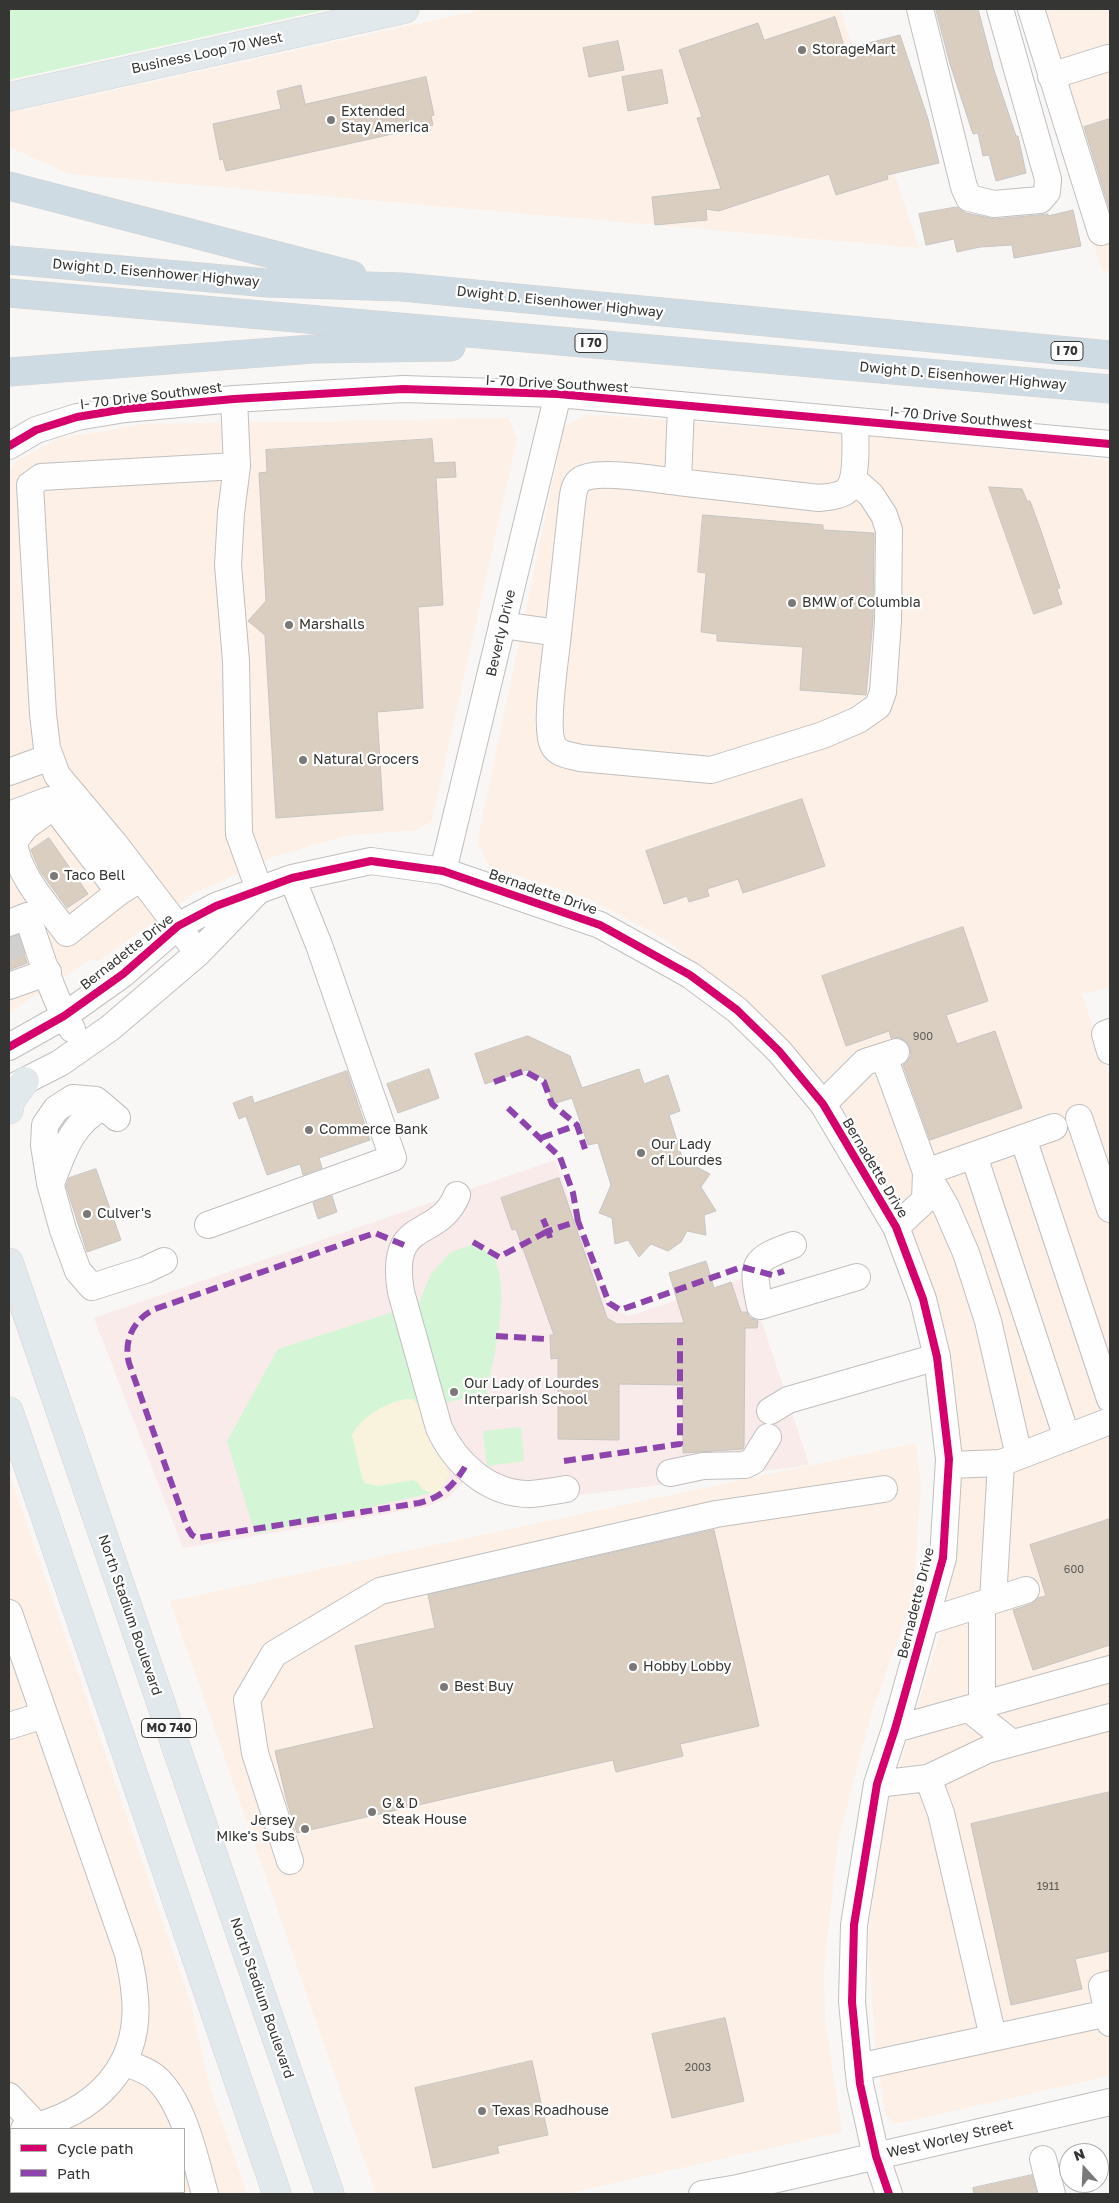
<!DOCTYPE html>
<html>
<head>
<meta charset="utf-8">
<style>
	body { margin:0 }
	#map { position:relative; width:1119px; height:2203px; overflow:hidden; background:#f9f7f5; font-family:"Golos Text",sans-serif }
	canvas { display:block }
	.frame { position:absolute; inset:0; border:10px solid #353533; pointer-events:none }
	.legend { position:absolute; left:10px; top:2128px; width:175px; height:65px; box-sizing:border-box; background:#fff; border:1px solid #aeaead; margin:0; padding:6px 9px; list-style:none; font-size:15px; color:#353533 }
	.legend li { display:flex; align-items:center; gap:10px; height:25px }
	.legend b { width:25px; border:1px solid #aeaead }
	.north { position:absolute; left:1059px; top:2143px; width:50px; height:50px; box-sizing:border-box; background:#fff; border:1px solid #aeaead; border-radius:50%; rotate:340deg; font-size:14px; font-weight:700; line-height:20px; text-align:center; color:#353533 }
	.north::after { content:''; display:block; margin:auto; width:18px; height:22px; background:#7a7977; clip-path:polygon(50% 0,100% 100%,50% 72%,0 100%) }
</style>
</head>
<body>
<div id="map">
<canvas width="1119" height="2203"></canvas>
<div class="frame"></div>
<ul class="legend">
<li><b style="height:6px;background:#d6006c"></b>Cycle path</li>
<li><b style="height:6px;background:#8e44ad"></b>Path</li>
</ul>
<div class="north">N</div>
</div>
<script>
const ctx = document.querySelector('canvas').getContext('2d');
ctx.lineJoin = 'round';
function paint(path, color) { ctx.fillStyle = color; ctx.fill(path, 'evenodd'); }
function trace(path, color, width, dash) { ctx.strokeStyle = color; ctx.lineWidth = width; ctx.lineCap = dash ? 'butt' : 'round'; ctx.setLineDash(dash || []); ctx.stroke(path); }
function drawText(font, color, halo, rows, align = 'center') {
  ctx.font = font + ' "Golos Text",sans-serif'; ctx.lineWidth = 4.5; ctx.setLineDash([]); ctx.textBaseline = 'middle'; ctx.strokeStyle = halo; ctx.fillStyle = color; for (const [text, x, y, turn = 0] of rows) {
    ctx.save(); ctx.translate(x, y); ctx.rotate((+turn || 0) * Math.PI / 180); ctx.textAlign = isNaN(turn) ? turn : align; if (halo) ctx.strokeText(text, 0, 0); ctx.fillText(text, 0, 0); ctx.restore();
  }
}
paint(new Path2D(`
	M 484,9 L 840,9 L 919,248 L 69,174 L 9,147 L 9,111 L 23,110 Z
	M 1021,9 L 1110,9 L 1110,271 L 1102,271 Z
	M 587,414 L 870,436 L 1110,460 L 1110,988 L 1082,994 L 1110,1077 L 1110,2076 L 895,2124 L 885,2114 L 875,2042 L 868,1942 L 877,1863 L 889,1801 L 941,1630 L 957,1550 L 960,1448 L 951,1355 L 938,1304 L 913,1237 L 875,1158 L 821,1078 L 760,1014 L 665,939 L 587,898 L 490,867 L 477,843 L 564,427 Z
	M 508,418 L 517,439 L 432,821 L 417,830 L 347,836 L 275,856 L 193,894 L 99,961 L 89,960 L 9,1013 L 9,469 L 16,461 L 57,439 L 143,424 Z
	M 916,1443 L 921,1487 L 913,1597 L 872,1712 L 838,1841 L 824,1972 L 825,2019 L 842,2132 L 565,2194 L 376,2194 L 170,1601 Z
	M 9,1471 L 190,2001 L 210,2087 L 247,2194 L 9,2194 ZM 11,2129 L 184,2129 L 184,2192 L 11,2192 Z`), '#fcf0e7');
paint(new Path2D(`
	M 555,1160 L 610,1309 L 629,1316 L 747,1277 L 809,1465 L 536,1501 L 467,1479 L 449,1497 L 426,1507 L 183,1548 L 94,1318 Z`), '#f8ebe9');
paint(new Path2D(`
	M 9,9 L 329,9 L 9,80 Z
	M 474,1244 L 494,1256 C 496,1263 499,1271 500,1279 C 505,1315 493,1360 486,1395 L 447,1402 L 444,1400 L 418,1305 L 431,1274 L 451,1252 Z
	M 393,1312 L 449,1475 L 439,1491 L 255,1534 L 227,1441 L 278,1349 Z
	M 521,1427 L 524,1461 L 487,1466 L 483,1431 Z`), '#d4f6d7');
paint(new Path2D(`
	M 405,1399 L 413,1399 L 417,1403 L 425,1405 L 449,1475 L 439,1491 L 432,1493 L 422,1489 L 418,1482 L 413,1480 L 378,1486 L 364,1483 L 362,1477 L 352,1435 C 362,1416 384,1404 405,1399 Z`), '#f9f3dd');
const building = new Path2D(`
	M 936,9 L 978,9 L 994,70 L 1016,136 L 1018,136 L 1026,173 L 996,181 L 989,155 L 983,156 L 978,133 L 973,134 L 950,64 Z
	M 835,17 L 845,49 L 900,35 L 928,119 L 939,163 L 887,175 L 888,179 L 836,195 L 829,174 L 719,211 L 706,209 L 707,220 L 655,225 L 652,197 L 721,189 L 697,118 L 702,117 L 679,50 L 758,23 L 764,40 Z
	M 618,41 L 624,70 L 589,77 L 583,48 Z
	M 662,70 L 668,103 L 628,111 L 622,77 Z
	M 426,77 L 434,115 L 431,116 L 433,125 L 226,171 L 223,159 L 220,160 L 213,124 L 281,109 L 277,91 L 301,85 L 305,104 Z
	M 1110,119 L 1110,211 L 1084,127 Z
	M 957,207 L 966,213 L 995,219 L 1048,214 L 1048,216 L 1073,210 L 1081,246 L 1014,258 L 1012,245 L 980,247 L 957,252 L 954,239 L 926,245 L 919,214 Z
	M 432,439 L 434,463 L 455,462 L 456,477 L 436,478 L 443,605 L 418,607 L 423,708 L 377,712 L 383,810 L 276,818 L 265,635 L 248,621 L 266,601 L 259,473 L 267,472 L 266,450 Z
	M 989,487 L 1022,489 L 1027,501 L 1030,501 L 1040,528 L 1060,588 L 1057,589 L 1062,604 L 1034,614 Z
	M 703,515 L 823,525 L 823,530 L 874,533 L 873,620 L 866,695 L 800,690 L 803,647 L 717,641 L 717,634 L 701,632 L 706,573 L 698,572 Z
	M 802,799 L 825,866 L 743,893 L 738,879 L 707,889 L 709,896 L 689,902 L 687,896 L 664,904 L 646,851 Z
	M 49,838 L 88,894 L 67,908 L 40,871 L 31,850 Z
	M 963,927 L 988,1001 L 946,1015 L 957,1044 L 995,1031 L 1022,1108 L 930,1140 L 903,1065 L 907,1062 L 911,1055 L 910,1048 L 906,1041 L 900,1038 L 891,1038 L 889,1031 L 846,1046 L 822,976 Z
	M 18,936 L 27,963 L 9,970 L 9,938 Z
	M 528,1036 L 570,1056 L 582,1088 L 639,1069 L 644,1084 L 668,1075 L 680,1111 L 669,1115 L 683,1160 L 710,1174 L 701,1187 L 716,1211 L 704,1215 L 706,1235 L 687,1231 L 681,1242 L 668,1251 L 651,1244 L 639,1257 L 628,1240 L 615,1244 L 612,1218 L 599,1213 L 611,1185 L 598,1143 L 588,1145 L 572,1098 L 553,1104 L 545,1079 L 527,1070 L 485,1084 L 475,1054 Z
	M 429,1069 L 439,1098 L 398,1113 L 387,1084 Z
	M 347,1071 L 370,1140 L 319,1158 L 322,1168 L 303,1175 L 300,1164 L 267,1175 L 246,1116 L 239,1119 L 233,1103 L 252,1096 L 254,1103 Z
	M 96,1169 L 121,1240 L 87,1252 L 66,1186 L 69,1178 Z
	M 559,1178 L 607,1318 L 617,1324 L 684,1323 L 669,1273 L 706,1261 L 714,1288 L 731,1282 L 741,1312 L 747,1312 L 749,1317 L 758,1321 L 757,1328 L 745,1328 L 744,1446 L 743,1449 L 683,1453 L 683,1385 L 619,1384 L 619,1440 L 558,1439 L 558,1358 L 551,1359 L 550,1335 L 554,1335 L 516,1229 L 512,1230 L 501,1198 Z
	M 332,1196 L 337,1212 L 318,1219 L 313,1203 Z
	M 1110,1519 L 1110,1645 L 1033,1670 L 1013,1610 L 1031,1604 L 1038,1598 L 1046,1596 L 1030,1545 Z
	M 714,1530 L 759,1726 L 680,1744 L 683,1756 L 616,1772 L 613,1760 L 297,1833 L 287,1802 L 275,1751 L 374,1728 L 355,1646 L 435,1628 L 428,1595 Z
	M 1110,1792 L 1110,1951 L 1075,1959 L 1082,1989 L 1011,2005 L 971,1824 Z
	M 725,2018 L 744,2101 L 672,2118 L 652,2034 Z
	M 532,2061 L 548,2135 L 497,2146 L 499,2153 L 433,2168 L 415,2088 Z
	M 1032,2175 L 1037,2194 L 974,2194 L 973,2188 Z`);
paint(building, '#dacec1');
trace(building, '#c6c5c3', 1);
trace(new Path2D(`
	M 11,932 L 27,971`), '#d2d0ce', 26, [26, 13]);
const minor = new Path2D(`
	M 920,9 L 964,187 L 969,198 L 994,204 L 1040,200 L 1047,192 L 1048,179 L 1000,9
	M 1031,9 L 1101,232 L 1110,229
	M 1051,76 L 1108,58
	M 234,399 L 237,466 L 231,513 L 228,565 L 236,661 L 239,834 L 259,889
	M 681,405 L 678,482 L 819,498 C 827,497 837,497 845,492 C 859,482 855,438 855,421
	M 9,446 L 36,430 L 77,417 L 125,409 L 234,399 L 403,389 L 558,394 L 1110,444
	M 502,625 L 558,633 L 572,503 C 573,496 573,487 579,481 C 593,468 658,480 678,482
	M 558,633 C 556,656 544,727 553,745 C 558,755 570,755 580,758 L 711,770 L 823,735 L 858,720 L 878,706 L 883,692 L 888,621 L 889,530 L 884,515 L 871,495 L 853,479
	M 9,772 L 50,757
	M 49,800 L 119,892
	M 54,806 L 25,827 L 14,842 C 17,874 48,907 67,933 L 119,892 L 141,878
	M 9,815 L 46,801
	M 443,871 L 558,394
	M 9,923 L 27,916 C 41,954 51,994 72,1029
	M 198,953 L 114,843 L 57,775 L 47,748 L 43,714 L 30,485 L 41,477 L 237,466
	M 9,986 L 48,972
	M 1110,1032 L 1105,1034 L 1110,1051
	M 9,1047 L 64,1016 L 123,974 L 178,926 L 216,906 L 292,878 L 371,861 L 443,871 L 600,925 L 690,975 L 737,1010 L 779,1051 L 823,1104 L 896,1227 L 923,1299 L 937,1357 L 949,1459 L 943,1558 L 895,1729 L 877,1784 L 854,1925 L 852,2002 L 860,2084 L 876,2156 L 889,2194
	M 884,1057 L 926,1172 L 946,1207 L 966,1253 L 988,1321 L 1019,1456
	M 9,1089 L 60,1063 L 110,1028 L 198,953 L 255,894
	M 823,1104 L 865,1062 L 896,1052
	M 117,1118 L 96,1100 L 73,1098 L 56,1109 L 45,1125 L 44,1145 L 50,1183 L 63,1230 L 78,1271 L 92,1287 L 145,1270 L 164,1261
	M 1079,1118 L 1110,1209
	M 1023,1138 L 1110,1399
	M 974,1156 L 1067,1438
	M 51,1184 C 62,1154 73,1120 104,1107
	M 457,1195 C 438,1242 388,1215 401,1292 L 439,1428 C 455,1463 489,1495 531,1494 C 543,1493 555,1491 566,1489
	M 208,1225 L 393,1158 L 319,945 L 292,878
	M 896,1227 L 925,1200 L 926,1172 L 1054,1127
	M 793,1245 C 752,1260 751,1263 760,1306 L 857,1277
	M 770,1411 L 788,1400 L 937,1357
	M 949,1465 L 1001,1463
	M 670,1473 L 703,1466 L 745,1465 L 753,1461 L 768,1437
	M 993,1600 L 1001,1463 L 1110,1421
	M 9,1613 L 128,1954 C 130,1965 133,1976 134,1988 C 145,2066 95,2114 24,2129
	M 925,1622 L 1026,1590
	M 982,1705 L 982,1604
	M 969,1709 L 1012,1743
	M 9,1726 L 44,1715
	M 895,1729 L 1110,1669
	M 928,1778 L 941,1813 L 993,2037
	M 877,1784 L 928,1778 L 987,1750 L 1110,1717
	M 290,1861 L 255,1753 L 247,1700 L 274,1654 L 380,1591 L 716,1514 L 884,1489
	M 1110,1984 L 1102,1986 L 1110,2023
	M 124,2062 C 133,2066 147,2070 155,2077 C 184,2102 195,2159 205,2194
	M 858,2067 L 1108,2013
	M 9,2096 L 37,2126
	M 1043,2159 L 1052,2194
	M 74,2192 L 75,2194
	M 702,2194 L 738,2188 L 1110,2102`);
const major = new Path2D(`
	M 9,97 L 405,9
	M 9,1110 L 11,1100 L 25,1081
	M 9,1262 L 330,2194
	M 9,1411 L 277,2194`);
const highway = new Path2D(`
	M 9,186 L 352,275
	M 9,260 L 268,283 L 402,287 L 1110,355
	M 9,293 L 1110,389
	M 9,372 L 313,349 L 451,347`);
trace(minor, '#c1bfbe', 28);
trace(major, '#d4d3d2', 29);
trace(highway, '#d4d3d2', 29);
trace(minor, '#fefefe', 26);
trace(major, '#e2e9ed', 28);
trace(highway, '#cedbe3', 28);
trace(new Path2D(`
	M 494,1082 L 524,1071 L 544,1082 L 552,1104 L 577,1125
	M 508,1108 L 560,1157 L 573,1193 L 578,1221
	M 541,1138 L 577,1125 L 585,1149
	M 550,1238 L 548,1231 L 578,1221 L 609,1303 L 620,1310 L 742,1267 L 772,1275 L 784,1271
	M 473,1242 L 499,1257 L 548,1231 L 543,1219
	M 404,1245 L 375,1233 L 155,1309 C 134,1319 123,1340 129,1363 L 187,1527 L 192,1535 L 197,1538 L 419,1503 C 442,1497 453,1486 465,1467
	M 496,1336 L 546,1339
	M 564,1461 L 680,1444 L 680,1338`), '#8e44ad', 6, [12, 6]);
trace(new Path2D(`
	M 9,446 L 36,430 L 77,417 L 125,409 L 234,399 L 403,389 L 558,394 L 1110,444
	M 9,1047 L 64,1016 L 123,974 L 178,926 L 216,906 L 292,878 L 371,861 L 443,871 L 600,925 L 690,975 L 737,1010 L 779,1051 L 823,1104 L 896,1227 L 923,1299 L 937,1357 L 949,1459 L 943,1558 L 895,1729 L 877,1784 L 854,1925 L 852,2002 L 860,2084 L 876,2156 L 889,2194`), '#d6006c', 8);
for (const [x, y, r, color] of [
	[802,50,5,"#7a7977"],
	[331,120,5,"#7a7977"],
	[792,603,5,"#7a7977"],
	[289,625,5,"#7a7977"],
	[303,760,5,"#7a7977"],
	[54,876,5,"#7a7977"],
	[309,1130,5,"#7a7977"],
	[641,1153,5,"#7a7977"],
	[87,1214,5,"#7a7977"],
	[454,1392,5,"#7a7977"],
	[633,1667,5,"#7a7977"],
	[444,1687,5,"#7a7977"],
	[372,1812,5,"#7a7977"],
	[305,1829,5,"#7a7977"],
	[482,2111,5,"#7a7977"]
]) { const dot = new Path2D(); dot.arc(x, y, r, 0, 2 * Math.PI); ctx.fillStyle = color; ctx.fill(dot); trace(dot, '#fff', 2); }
drawText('11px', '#5e5b56', null, [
	["900",923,1037],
	["600",1074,1570],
	["1911",1048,1887],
	["2003",698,2068]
]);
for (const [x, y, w] of [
	[591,343,32],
	[1067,351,32],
	[169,1728,55]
]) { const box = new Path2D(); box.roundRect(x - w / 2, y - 9.5, w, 19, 4); ctx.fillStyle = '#fff'; ctx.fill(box); trace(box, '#353533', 1); }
drawText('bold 12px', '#353533', null, [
	["I 70",591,343],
	["I 70",1067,351],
	["MO 740",169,1728]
]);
drawText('14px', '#353533', '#fff', [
	["StorageMart",812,50],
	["Extended",341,112],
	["Stay America",341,128],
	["BMW of Columbia",802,603],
	["Marshalls",299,625],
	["Natural Grocers",313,760],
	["Taco Bell",64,876],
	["Commerce Bank",319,1130],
	["Our Lady",651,1145],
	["of Lourdes",651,1161],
	["Culver's",97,1214],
	["Our Lady of Lourdes",464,1384],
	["Interparish School",464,1400],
	["Hobby Lobby",643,1667],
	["Best Buy",454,1687],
	["G & D",382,1804],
	["Steak House",382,1820],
	["Jersey",295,1821,"right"],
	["Mike's Subs",295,1837,"right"],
	["Texas Roadhouse",492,2111]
], 'left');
drawText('14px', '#353533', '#fff', [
	["Business Loop 70 West",207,53,-12],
	["Dwight D. Eisenhower Highway",156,273,5],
	["Dwight D. Eisenhower Highway",560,302,6],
	["Dwight D. Eisenhower Highway",963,376,5],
	["I- 70 Drive Southwest",557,384,3],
	["I- 70 Drive Southwest",151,396,-7],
	["I- 70 Drive Southwest",961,418,5],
	["Beverly Drive",501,633,-77],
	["Bernadette Drive",543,892,19],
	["Bernadette Drive",127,952,-38],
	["Bernadette Drive",875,1168,59],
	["Bernadette Drive",916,1603,-76],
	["North Stadium Boulevard",130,1615,71],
	["North Stadium Boulevard",262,1998,71],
	["West Worley Street",950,2139,-13]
]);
</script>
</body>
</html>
